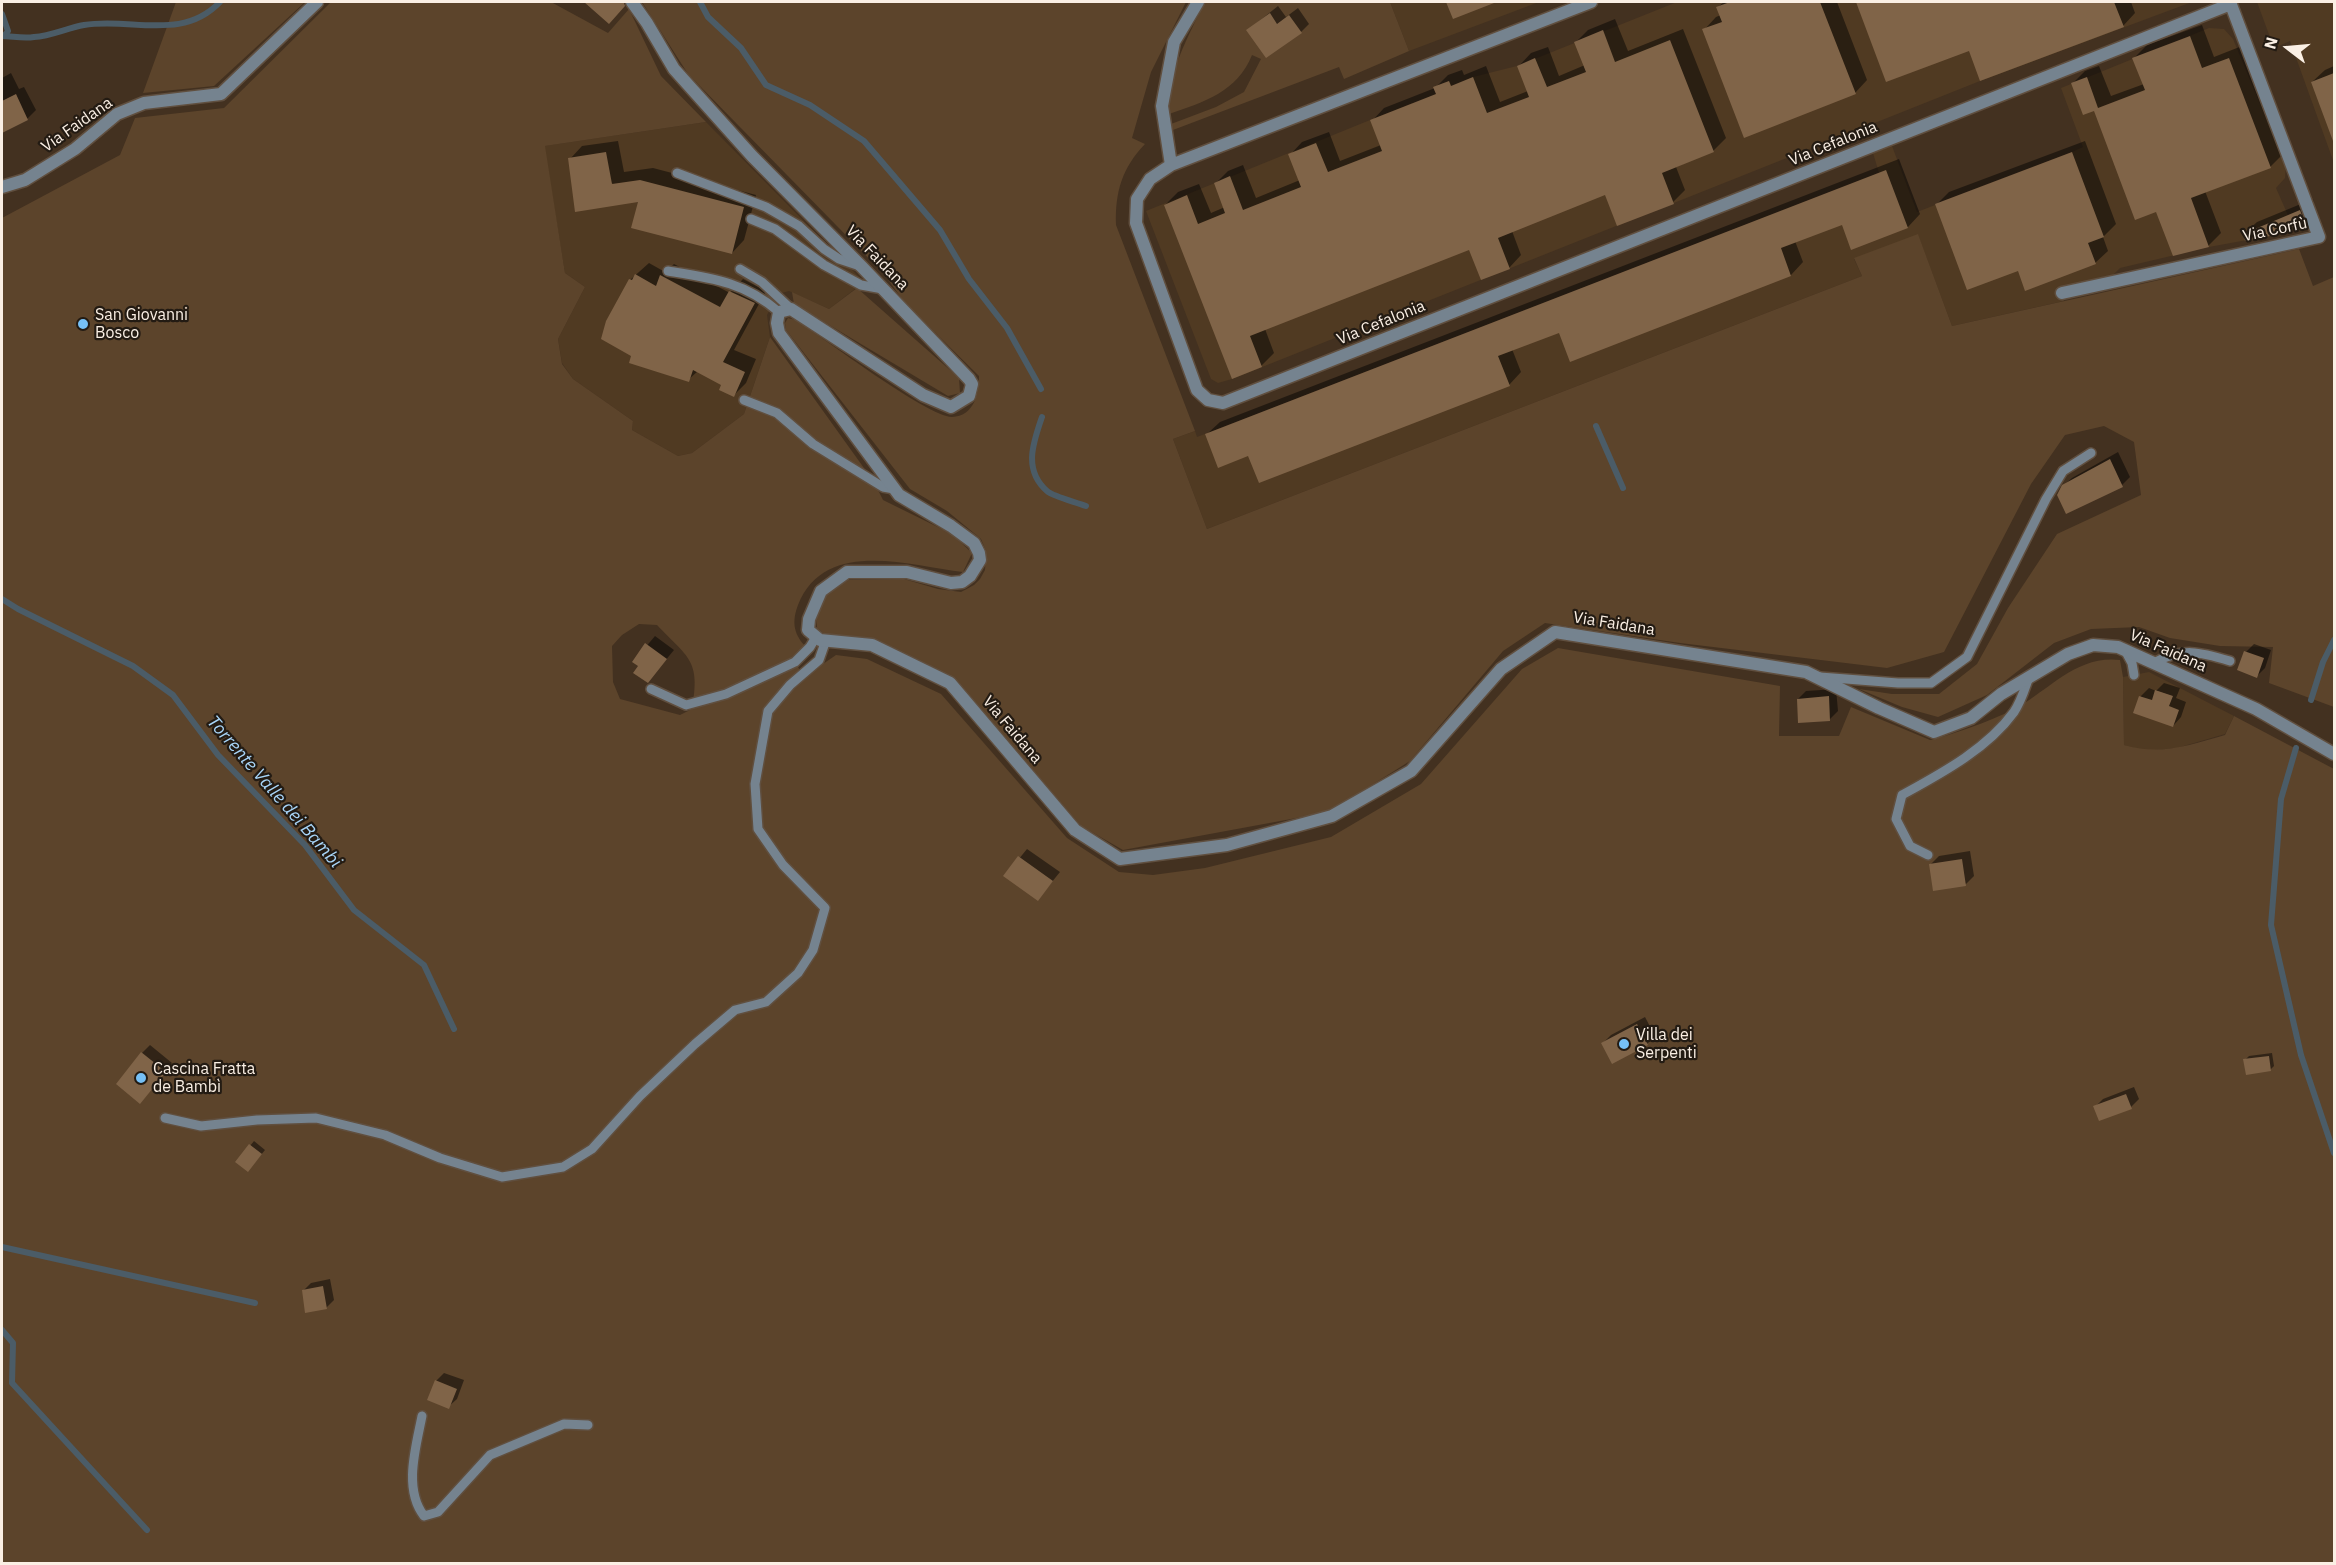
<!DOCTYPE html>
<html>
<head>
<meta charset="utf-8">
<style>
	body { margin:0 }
	#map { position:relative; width:2336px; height:1565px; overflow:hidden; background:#433120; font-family:"IBM Plex Sans",sans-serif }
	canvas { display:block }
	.frame { position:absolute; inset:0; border:3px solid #faefe4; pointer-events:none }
	.north { position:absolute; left:2258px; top:18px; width:60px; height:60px; -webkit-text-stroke:4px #231b13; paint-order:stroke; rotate:286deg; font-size:16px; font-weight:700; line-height:24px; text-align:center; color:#faefe4 }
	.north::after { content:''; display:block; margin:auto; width:21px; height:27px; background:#faefe4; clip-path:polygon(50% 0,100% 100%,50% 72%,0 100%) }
</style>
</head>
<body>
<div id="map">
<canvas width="2336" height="1565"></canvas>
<div class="frame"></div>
<div class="north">N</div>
</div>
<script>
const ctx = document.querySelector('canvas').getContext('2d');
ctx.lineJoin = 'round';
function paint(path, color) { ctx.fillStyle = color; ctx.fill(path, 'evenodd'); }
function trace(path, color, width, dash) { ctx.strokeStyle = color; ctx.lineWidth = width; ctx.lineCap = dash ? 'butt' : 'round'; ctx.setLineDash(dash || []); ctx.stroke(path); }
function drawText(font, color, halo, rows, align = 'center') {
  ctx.font = font + ' "IBM Plex Sans",sans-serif'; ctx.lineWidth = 4.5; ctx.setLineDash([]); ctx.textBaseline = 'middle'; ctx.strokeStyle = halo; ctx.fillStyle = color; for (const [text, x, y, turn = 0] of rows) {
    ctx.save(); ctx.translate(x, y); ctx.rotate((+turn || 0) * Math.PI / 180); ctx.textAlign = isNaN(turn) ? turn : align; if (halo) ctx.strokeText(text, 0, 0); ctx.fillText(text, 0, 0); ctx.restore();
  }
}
paint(new Path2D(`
	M 1390,2 L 1539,2 L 1409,51 Z
	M 1677,2 L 2192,2 L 1980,81 L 1232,379 L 1218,383 L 1211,379 L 1146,211 L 1412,103 L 1415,111 L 1439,102 L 1433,87 L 1449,81 L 1452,86 L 1473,77 L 1517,66 Z
	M 2257,2 L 2334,2 L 2334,163 L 2290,41 L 2274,48 Z
	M 2209,28 L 2224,29 L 2233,39 L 2286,166 L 2285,178 L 2276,188 L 2291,222 L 2290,228 L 2285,233 L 2209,247 L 2120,268 L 2113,275 L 2061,287 L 2064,301 L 1952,326 L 1918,235 L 1854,259 L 1862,276 L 1207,529 L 1173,439 L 1195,431 L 1197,437 L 1879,173 L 1873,153 L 1892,146 L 1917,212 L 2072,152 L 2083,147 L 2061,88 Z
	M 706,122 L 864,282 L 829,309 L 789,291 L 778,294 L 767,315 L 770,337 L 744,414 L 692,453 L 678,456 L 632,430 L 633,421 L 573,379 L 562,363 L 558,339 L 585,287 L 565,273 L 544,146 Z
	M 2149,672 L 2234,716 L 2225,734 L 2177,748 L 2144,751 L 2124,745 L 2123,677 Z`), '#503a22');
paint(new Path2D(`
	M 176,2 L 305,2 L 214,86 L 143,93 Z
	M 331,2 L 551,2 L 608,33 L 629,9 L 661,76 L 706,122 L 545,146 L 565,273 L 585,287 L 558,339 L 562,364 L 573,379 L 633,421 L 632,430 L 678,456 L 692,453 L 744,414 L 770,337 L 874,482 L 883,500 L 952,534 L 972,553 L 963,572 C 910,566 825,537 798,605 C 792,621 793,633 805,646 L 792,657 L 804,677 L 836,655 L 867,659 L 941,694 L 1067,838 L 1119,872 L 1153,875 L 1205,868 L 1331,837 L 1421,784 L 1522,669 L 1558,648 L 1780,686 L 1779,736 L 1839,736 L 1851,707 L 1930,740 C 1952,735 1999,718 2018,707 C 2051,688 2078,655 2120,660 L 2123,677 L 2124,745 C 2161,756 2189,745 2225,735 L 2234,716 L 2334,769 L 2334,1563 L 2,1564 L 2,218 L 120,155 L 135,118 L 224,108 ZM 639,624 L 657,625 C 688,658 701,659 692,709 L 680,715 L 620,699 L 613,682 L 612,646 L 622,635 Z
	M 642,2 L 1186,2 L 1151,72 L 1132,138 L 1145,144 C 1122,168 1115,192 1116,225 L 1195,431 L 1173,439 L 1207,529 L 1862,276 L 1854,258 L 1918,234 L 1952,326 L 2299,249 L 2313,286 L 2334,277 L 2334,707 L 2269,683 L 2273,647 L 2220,646 L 2170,638 L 2139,627 L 2091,629 L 2054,643 L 1987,695 L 1938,717 L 1902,707 L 1859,689 L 1892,694 L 1939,694 L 1977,664 L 2008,608 L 2057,534 L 2141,495 L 2134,442 L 2104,426 L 2065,435 L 2031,484 L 1944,652 L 1887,668 L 1680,643 L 1545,623 L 1503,651 L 1410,761 L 1329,812 L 1123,850 L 1081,826 L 953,677 L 871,639 L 826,635 L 817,628 L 816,617 L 827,594 L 848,580 L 904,579 L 938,589 L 961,592 L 974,585 L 980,579 L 985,570 L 986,551 L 981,539 L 947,511 L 910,489 L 786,330 L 785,323 L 788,318 L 796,320 C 822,337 928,417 952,417 C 974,416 979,394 979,376 L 905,303 L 884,274 L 688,74 Z
	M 1205,2 L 1390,2 L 1409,51 L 1344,79 L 1339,67 L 1173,130 L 1171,124 L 1216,107 L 1244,92 L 1261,59 L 1252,55 C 1237,92 1204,102 1169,114 C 1164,80 1190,32 1205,2 Z
	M 857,288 L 959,378 L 960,393 L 948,396 L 794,304 L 792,292 L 829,309 Z`), '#5c442b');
paint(new Path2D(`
	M 586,2 L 628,2 L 609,22 Z
	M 1448,2 L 1486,2 L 1482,6 L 1454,17 Z
	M 1724,2 L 1837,2 L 1867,80 L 1855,93 L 1704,30 L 1716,17 L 1721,15 L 1718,7 Z
	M 1857,2 L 2131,2 L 2135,13 L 2123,26 L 1970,49 L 1887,81 Z
	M 1278,6 L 1286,17 L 1298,8 L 1309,24 L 1301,32 L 1248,30 Z
	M 1615,19 L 1628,51 L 1683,29 L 1726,138 L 1713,151 L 1676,167 L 1685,190 L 1673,202 L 1606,193 L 1512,231 L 1521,255 L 1509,268 L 1470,248 L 1265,329 L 1274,353 L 1261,366 L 1232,377 L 1165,205 L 1178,192 L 1199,184 L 1211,213 L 1225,207 L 1216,183 L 1228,171 L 1243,165 L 1256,198 L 1300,180 L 1290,155 L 1302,142 L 1329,132 L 1340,161 L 1381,145 L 1372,121 L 1384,108 L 1435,88 L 1448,75 L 1462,70 L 1464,75 L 1486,66 L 1500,102 L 1528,91 L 1519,66 L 1531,53 L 1548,47 L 1559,76 L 1585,65 L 1576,42 L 1588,30 Z
	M 2202,25 L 2214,57 L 2242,46 L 2282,155 L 2270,167 L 2205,191 L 2221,233 L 2208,246 L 2156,211 L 2095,109 L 2073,83 L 2085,71 L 2099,66 L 2111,96 L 2144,84 L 2134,58 L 2147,45 Z
	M 2334,66 L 2334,125 L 2329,127 L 2312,82 L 2325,70 Z
	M 11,73 L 19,89 L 24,87 L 36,110 L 28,118 L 3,131 L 2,78 Z
	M 618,141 L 624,172 L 653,168 L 756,195 L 744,240 L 732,253 L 570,159 L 582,146 Z
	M 2085,141 L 2116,224 L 2103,237 L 2108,251 L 2095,263 L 2019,269 L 1937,204 L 1949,192 Z
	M 1899,159 L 1920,214 L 1908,227 L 1852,248 L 1843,223 L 1795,241 L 1803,262 L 1791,275 L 1571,360 L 1560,331 L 1512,349 L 1521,372 L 1509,385 L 1249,454 L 1207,434 L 1220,422 Z
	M 2313,199 L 2314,204 L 2302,217 L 2244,234 L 2257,222 Z
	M 649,263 L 665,272 L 674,264 L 730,293 L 743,279 L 766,291 L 734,350 L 756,359 L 746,383 L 734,395 L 723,384 L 698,371 L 688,380 L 633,355 L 630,280 Z
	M 2118,452 L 2130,477 L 2122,485 L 2067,512 L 2063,486 L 2072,478 Z
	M 655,636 L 674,650 L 655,673 L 634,661 Z
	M 2254,644 L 2271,650 L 2265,668 L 2257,676 L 2246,652 Z
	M 2164,683 L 2180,688 L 2176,698 L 2186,702 L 2181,717 L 2173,726 L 2135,712 L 2141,696 L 2149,688 L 2156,691 Z
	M 1836,689 L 1838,711 L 1830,719 L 1798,699 L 1806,691 Z
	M 1027,849 L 1060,872 L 1038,899 L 1005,876 Z
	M 1970,851 L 1974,876 L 1966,884 L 1931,864 L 1939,856 Z
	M 1645,1017 L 1655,1036 L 1647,1044 L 1603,1043 L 1611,1035 Z
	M 150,1045 L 172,1063 L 140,1102 L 142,1053 Z
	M 2272,1053 L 2274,1066 L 2270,1070 L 2245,1060 L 2249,1056 Z
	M 2134,1087 L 2139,1099 L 2131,1107 L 2095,1107 L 2103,1099 Z
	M 254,1141 L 265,1150 L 251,1167 L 237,1162 Z
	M 330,1279 L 334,1300 L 326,1308 L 303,1291 L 311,1283 Z
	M 444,1373 L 464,1380 L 457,1399 L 448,1407 L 436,1381 Z`), '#0007');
trace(new Path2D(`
	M 700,2 L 708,17 L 741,48 L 766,85 L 810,105 L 864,141 L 940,230 L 969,279 L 1007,328 L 1041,389
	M 2,14 L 8,31 L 4,36
	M 2,36 C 12,36 23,39 34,37 C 51,36 67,28 84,25 C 131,17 182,42 220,2
	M 1042,417 C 1033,443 1023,470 1047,491 C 1054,497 1076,502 1086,506
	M 1596,426 L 1623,488
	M 2,599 L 18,609 L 133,666 L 173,695 L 218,755 L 305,845 L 354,910 L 424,965 L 454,1029
	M 2311,700 L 2323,662 L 2334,640
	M 2296,748 L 2281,799 L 2271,925 L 2301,1055 L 2334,1153
	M 2,1247 L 255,1303
	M 2,1330 L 13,1343 L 12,1383 L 147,1530`), '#4b5c67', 6);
paint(new Path2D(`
	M 584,2 L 624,2 L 625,6 L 609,24 Z
	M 1446,2 L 1494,2 L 1494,3 L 1453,19 Z
	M 1730,2 L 1820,2 L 1856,94 L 1744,138 L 1702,29 L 1722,22 L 1716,7 Z
	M 1856,2 L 2114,2 L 2124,27 L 1980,81 L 1969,51 L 1886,82 Z
	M 1270,13 L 1277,24 L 1289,15 L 1302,33 L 1266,58 L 1246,30 Z
	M 1603,30 L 1615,62 L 1670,40 L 1714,152 L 1662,173 L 1674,204 L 1617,226 L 1605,195 L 1498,238 L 1510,269 L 1481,280 L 1469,250 L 1250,336 L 1262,367 L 1232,379 L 1164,205 L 1187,195 L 1198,224 L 1225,213 L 1214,183 L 1230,176 L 1243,210 L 1301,187 L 1288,154 L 1316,143 L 1328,172 L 1382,151 L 1370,120 L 1436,94 L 1433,87 L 1449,81 L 1451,86 L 1473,77 L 1487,113 L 1529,97 L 1517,66 L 1535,58 L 1547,87 L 1586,72 L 1574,42 Z
	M 2190,36 L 2202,68 L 2229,58 L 2271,168 L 2191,198 L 2209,247 L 2173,256 L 2156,212 L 2135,220 L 2094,111 L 2083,115 L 2071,83 L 2087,77 L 2098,108 L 2145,90 L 2132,58 Z
	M 2334,73 L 2334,141 L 2333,141 L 2311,82 Z
	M 16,94 L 28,120 L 2,133 L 2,101 Z
	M 606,152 L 612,184 L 640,180 L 744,207 L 732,254 L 631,228 L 638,202 L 575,212 L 568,158 Z
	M 2072,152 L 2104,237 L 2088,243 L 2096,264 L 2025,291 L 2018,271 L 1967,290 L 1935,204 Z
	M 1886,170 L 1908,228 L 1851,250 L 1842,225 L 1781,248 L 1791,276 L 1570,362 L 1559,333 L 1498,356 L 1510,386 L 1259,483 L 1248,456 L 1218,468 L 1205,434 Z
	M 2300,210 L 2303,218 L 2285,233 L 2245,241 L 2243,234 Z
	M 635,274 L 656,286 L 660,275 L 720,307 L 729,291 L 755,303 L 723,362 L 745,372 L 734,397 L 719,390 L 721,385 L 693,370 L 689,382 L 629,363 L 631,356 L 601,339 L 606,321 L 629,279 L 632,280 Z
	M 2110,459 L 2123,487 L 2066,514 L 2057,495 L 2062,485 Z
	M 645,643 L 667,659 L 648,683 L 633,673 L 638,666 L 632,662 Z
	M 2244,651 L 2264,658 L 2257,678 L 2237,670 Z
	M 2155,690 L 2173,696 L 2169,706 L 2179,710 L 2173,727 L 2133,713 L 2139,696 L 2152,700 Z
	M 1829,696 L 1830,721 L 1798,723 L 1797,699 Z
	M 1018,856 L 1053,881 L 1038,901 L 1003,876 Z
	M 1962,859 L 1966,886 L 1933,891 L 1929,864 Z
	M 1637,1024 L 1648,1045 L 1612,1064 L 1601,1043 Z
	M 141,1052 L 166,1072 L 140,1104 L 116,1084 Z
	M 2269,1056 L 2271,1071 L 2246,1075 L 2243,1059 Z
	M 2126,1094 L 2132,1109 L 2099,1121 L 2093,1106 Z
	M 249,1144 L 262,1154 L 248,1172 L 235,1162 Z
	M 323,1286 L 327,1309 L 305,1313 L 302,1290 Z
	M 435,1380 L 457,1389 L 449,1409 L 427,1400 Z`), '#806448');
const lane = new Path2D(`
	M 677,173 L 766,207 L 799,226 L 824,249 L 839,259 L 860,266
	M 751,219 L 775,229 L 824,265 L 861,285 L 883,289
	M 740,269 L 762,282 L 791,309
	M 668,271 C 712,278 745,282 779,312
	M 744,400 L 777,413 L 813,444 L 883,487 L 894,489
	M 2125,650 L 2132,663 L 2134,675
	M 2154,663 C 2182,647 2200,652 2230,661
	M 1820,677 L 1898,683 L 1931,683 L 1967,657 L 2046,499 L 2063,471 L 2091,453
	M 651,689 L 686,705 L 726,694 L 795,662 L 810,647 L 816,637
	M 1928,855 L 1910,846 L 1896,819 L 1902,795 C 1942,773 1987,749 2014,712 C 2021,702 2025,688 2029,677
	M 165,1118 L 201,1126 L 257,1120 L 316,1118 L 385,1135 L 440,1158 L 502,1177 L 563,1167 L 592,1149 L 640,1096 L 695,1044 L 735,1010 L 766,1002 L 798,973 L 813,950 L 825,908 L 783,865 L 758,829 L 755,784 L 768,711 L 790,685 L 819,660 L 826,640
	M 422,1416 C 416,1447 403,1489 424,1516 L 438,1512 L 490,1455 L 564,1424 L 588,1425`);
const street = new Path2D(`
	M 632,2 L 647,23 L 674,69 L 752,156 L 862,267 L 969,379 L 972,384 L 969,396 L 951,407 L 923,395 L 791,309 L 779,312 L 777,323 L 779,333 L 899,495 L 951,526 L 974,543 L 979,553 L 980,560 L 970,576 L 962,582 L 951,583 L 907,572 L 847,572 L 821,591 L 809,619 L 808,630 L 820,640 L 872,645 L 950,683 L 1075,830 L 1120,859 L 1227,845 L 1332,816 L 1411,771 L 1501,669 L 1555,632 L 1806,672 L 1879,708 L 1934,732 L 1971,718 L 2001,694 L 2068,654 L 2093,645 L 2118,647 L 2256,709 L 2334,754
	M 1591,2 L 1171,165 L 1150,179 L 1137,199 L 1136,223 L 1197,390 L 1208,400 L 1223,403 L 2231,4
	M 1171,165 L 1162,106 L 1174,42 L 1198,2
	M 2,187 L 25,180 L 75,149 L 117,114 L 144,103 L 221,94 L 317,2
	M 2062,293 L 2319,237 L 2230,2`);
trace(lane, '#604f3f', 12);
trace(street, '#604f3f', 15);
trace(lane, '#75838f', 9);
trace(street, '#75838f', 12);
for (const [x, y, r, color] of [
	[83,324,6,"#76c0f6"],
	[1624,1044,6,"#76c0f6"],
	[141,1078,6,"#76c0f6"]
]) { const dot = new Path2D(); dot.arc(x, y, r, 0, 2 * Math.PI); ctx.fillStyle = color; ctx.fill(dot); trace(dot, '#231b13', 2); }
drawText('16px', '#faefe4', '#231b13', [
	["Via Faidana",77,125,-35],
	["Via Cefalonia",1833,144,-22],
	["Via Corfù",2275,230,-12],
	["Via Faidana",877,258,46],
	["Via Cefalonia",1381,323,-22],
	["Via Faidana",1614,624,9],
	["Via Faidana",2168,651,24],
	["Via Faidana",1012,730,50]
]);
drawText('16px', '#faefe4', '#231b13', [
	["San Giovanni",95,315],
	["Bosco",95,333],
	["Villa dei",1636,1035],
	["Serpenti",1636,1053],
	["Cascina Fratta",153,1069],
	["de Bambì",153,1087]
], 'left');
drawText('italic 18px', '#a8d5f8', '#231b13', [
	["Torrente Valle dei Bambi",274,792,49]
]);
</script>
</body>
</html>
